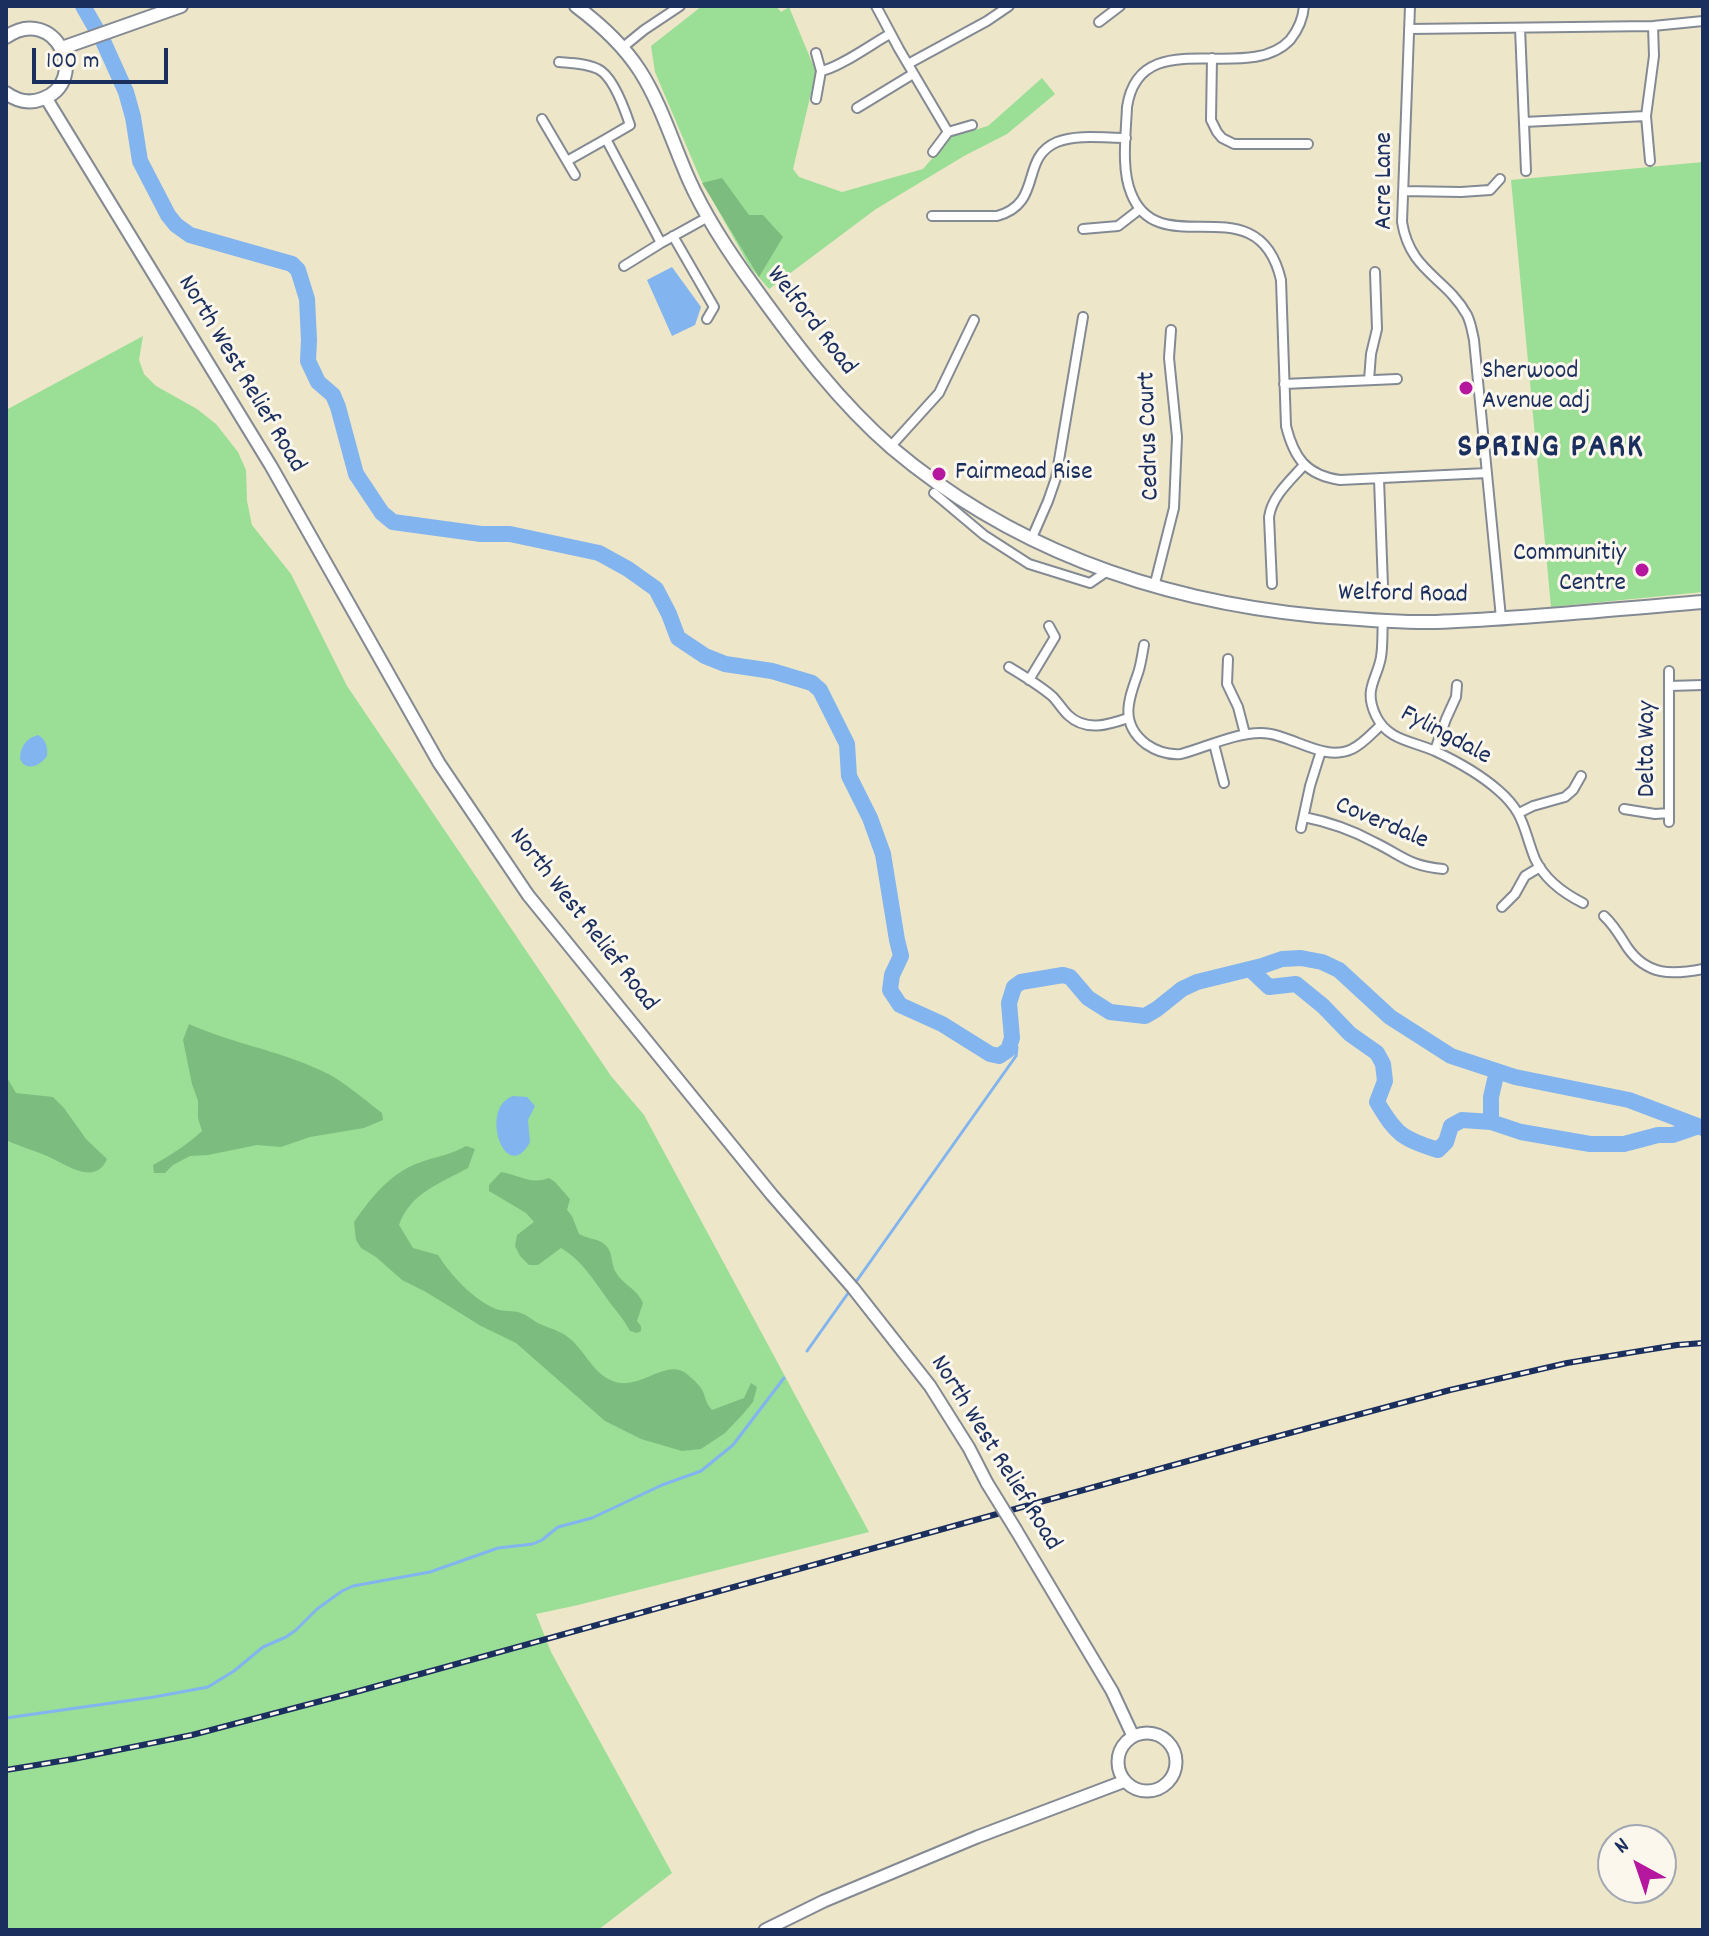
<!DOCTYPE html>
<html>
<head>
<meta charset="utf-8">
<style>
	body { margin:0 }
	#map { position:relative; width:1709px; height:1936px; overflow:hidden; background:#ede6c8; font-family:Dekko,sans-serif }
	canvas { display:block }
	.frame { position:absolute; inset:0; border:8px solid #1b2f5e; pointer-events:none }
	.north { position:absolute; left:1597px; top:1824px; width:80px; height:80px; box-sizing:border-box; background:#fbf7ec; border:2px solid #a1a7b3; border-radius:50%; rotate:320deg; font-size:22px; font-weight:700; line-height:32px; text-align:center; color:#1b2f5e }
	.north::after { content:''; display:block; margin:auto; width:28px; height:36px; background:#b5179e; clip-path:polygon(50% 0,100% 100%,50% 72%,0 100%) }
	.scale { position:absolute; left:32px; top:48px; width:136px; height:36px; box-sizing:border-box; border:4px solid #1b2f5e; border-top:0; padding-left:10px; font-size:24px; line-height:28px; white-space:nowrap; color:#1b2f5e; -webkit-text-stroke:6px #fbf7ec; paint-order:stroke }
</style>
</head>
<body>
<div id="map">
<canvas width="1709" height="1936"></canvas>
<div class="frame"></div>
<div class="north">N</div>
<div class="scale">100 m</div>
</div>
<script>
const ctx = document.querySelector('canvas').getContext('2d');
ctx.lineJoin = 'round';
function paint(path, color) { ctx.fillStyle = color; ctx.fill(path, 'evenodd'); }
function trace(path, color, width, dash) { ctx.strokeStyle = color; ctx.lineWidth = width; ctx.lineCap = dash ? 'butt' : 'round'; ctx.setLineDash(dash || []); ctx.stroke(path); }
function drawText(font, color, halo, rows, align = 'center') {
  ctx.font = font + ' Dekko,sans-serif'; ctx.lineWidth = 6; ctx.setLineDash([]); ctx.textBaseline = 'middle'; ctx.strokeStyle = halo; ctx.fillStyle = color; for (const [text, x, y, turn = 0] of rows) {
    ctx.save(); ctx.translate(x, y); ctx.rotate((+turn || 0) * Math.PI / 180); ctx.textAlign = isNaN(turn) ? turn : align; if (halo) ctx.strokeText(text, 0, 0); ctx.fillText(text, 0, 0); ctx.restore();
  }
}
paint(new Path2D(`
	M 702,6 L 776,6 L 781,12 L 789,7 L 816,72 L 793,169 L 799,177 L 842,192 L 923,169 L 951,137 L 988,126 L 1042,78 L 1055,94 L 1007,134 L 964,156 L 876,209 L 769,289 L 750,267 L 700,178 L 655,72 L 651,46 Z
	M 1703,162 L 1703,592 L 1551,607 L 1511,180 Z
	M 143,336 L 139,360 L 144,374 L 156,386 L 197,409 L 216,424 L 238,452 L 246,470 L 247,501 L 252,525 L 291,574 L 347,686 L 611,1076 L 644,1115 L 869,1532 L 578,1605 L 536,1614 L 551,1652 L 672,1873 L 598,1930 L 6,1930 L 6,410 Z`), '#9bde96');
paint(new Path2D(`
	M 722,178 L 749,215 L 763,215 L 783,237 L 759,277 L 702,183 Z
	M 189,1024 C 231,1043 277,1050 320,1070 C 343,1080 362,1098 382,1113 L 383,1120 L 364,1128 L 310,1137 L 281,1147 L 257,1145 L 208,1155 L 190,1156 L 173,1165 L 165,1173 L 154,1173 L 153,1165 C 171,1155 187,1145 202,1131 L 198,1118 L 198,1101 L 192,1084 L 183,1040 Z
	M 6,1076 L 16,1093 L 53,1097 L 64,1108 L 86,1139 L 107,1159 C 95,1187 66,1164 47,1156 C 34,1150 20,1147 6,1140 Z
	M 466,1146 L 475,1149 L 468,1168 C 441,1183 410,1193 399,1225 L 413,1248 L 438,1255 C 452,1277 473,1299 496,1309 C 504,1312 513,1310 521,1313 C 527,1315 531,1319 536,1322 C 545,1327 556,1329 565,1335 C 584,1347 591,1373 613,1381 C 640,1392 667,1356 688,1375 C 694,1380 701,1386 704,1394 C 706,1401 707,1404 712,1410 L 744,1398 L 751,1383 L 757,1387 L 753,1402 L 743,1414 L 725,1433 L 701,1449 L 682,1451 L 641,1439 L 605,1421 L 516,1343 L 481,1326 L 426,1292 L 402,1280 L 376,1257 L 361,1248 L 356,1240 L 354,1222 C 372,1196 393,1170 424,1161 C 439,1156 452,1154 466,1146 Z
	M 501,1172 C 520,1175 530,1185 549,1178 L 555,1182 L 570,1199 L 567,1210 L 572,1216 L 579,1234 C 587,1239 597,1238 604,1244 C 614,1251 610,1265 617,1274 C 625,1286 636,1288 643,1303 L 637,1321 L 641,1326 L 641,1331 L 637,1333 L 630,1331 C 624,1319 615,1310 608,1300 C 594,1281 582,1260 561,1248 L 538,1265 L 529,1265 L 520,1256 L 515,1246 L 517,1235 L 534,1222 L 526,1213 L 489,1191 L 489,1185 Z`), '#7cbd7f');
paint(new Path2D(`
	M 672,267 L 701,307 L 695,325 L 672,336 L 647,280 Z
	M 38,735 C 46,739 48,748 47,756 C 40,766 26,772 20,759 C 20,747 26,738 38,735 Z
	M 513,1096 L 527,1097 L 535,1106 L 528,1120 L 530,1142 C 506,1187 478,1108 513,1096 Z`), '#82b4ef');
trace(new Path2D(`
	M 853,1286 L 1016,1056 L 1017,1047 L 1012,1038
	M 807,1351 L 851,1289
	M 6,1718 L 154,1697 L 208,1687 L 234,1671 L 263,1647 L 286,1637 L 296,1630 L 317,1609 L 342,1591 L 353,1586 L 430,1572 L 498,1548 L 533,1544 L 542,1540 L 558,1527 L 592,1518 L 662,1485 L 701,1471 L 733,1445 L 784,1378`), '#82b4ef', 3);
trace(new Path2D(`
	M 83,6 L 103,41 L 126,92 L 133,117 L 140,161 L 168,215 L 176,225 L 190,235 L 292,264 L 298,270 L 307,299 L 309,340 L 308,361 L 318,382 L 333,395 L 338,407 L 356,474 L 382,513 L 393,522 L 481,534 L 510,534 L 599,553 L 628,569 L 656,589 L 669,614 L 678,638 L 705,656 L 725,664 L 772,671 L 812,683 L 820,690 L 847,744 L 849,776 L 870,818 L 883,854 L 897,940 L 901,956 L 892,975 L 890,990 L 900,1005 L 942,1024 L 990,1054 L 999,1056 L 1008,1050 L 1012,1038 L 1009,1003 L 1014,987 L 1021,982 L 1063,975 L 1070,977 L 1088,998 L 1110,1012 L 1145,1016 L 1157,1009 L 1182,989 L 1197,982 L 1262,966 L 1282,959 L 1301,958 L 1322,962 L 1339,970 L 1390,1017 L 1451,1056 L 1515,1077 L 1629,1100 L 1703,1128
	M 1250,969 L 1269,987 L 1296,984 L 1323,1006 L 1350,1034 L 1377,1053 L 1383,1064 L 1385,1081 L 1377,1102 C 1396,1134 1402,1139 1438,1150 L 1446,1142 L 1451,1126 L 1462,1120 L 1491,1122
	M 1497,1071 L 1491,1097 L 1491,1122 L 1521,1132 L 1590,1144 L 1624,1144 L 1658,1135 L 1673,1135 L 1699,1126`), '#82b4ef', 16);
const street = new Path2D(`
	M 876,6 L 899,49 L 948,132
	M 1304,6 C 1303,19 1298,30 1290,40 C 1247,86 1140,21 1127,107 C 1126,133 1121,169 1131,193 C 1159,266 1258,181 1281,280 L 1286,426 C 1294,458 1306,475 1340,480 L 1487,473
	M 1410,6 L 1402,222 C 1410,272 1446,277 1467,315 C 1471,323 1472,331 1474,340 L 1501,618
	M 1099,22 L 1120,6
	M 1520,28 L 1526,171
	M 1409,29 L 1653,26 L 1703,21
	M 622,48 L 644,30 L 680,6
	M 816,53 L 821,71 L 816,99
	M 1212,58 L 1211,120 L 1217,132 L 1222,138 L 1234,144 L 1308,144
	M 559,62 C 571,63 586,63 598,69 C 613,76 625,110 630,125 L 606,139 L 661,243 L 708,217
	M 908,64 L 987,21 L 1009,6
	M 821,71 C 839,68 873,43 890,34
	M 857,108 L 913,74
	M 542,119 L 575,175
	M 1524,122 L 1646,116
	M 933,152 L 948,132 L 972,125
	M 567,161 L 606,139
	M 1650,161 L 1646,116 L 1654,56 L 1653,26
	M 1403,191 L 1461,192 L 1490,190 L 1500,179
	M 932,216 L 997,216 C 1044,203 1019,158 1057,142 C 1077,134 1105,138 1126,138
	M 1083,229 L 1118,226 L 1140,209
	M 673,236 L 714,307 L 707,319
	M 624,266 L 661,243
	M 1369,380 L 1371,354 L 1377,329 L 1375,272
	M 1284,384 L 1397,379
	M 891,446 L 939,393 L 974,320
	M 1379,479 L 1383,586
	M 934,493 L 984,535 L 1029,564 L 1090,583 L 1106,572
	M 1031,540 L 1048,501 L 1056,478 L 1083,317
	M 1272,584 L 1269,517 C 1272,496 1290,481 1304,465
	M 1154,587 L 1174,508 L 1177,437 L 1169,358 L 1171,330
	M 1383,621 C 1382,633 1383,645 1381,657 C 1377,680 1363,689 1376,716 C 1388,741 1414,741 1437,752 C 1456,761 1482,776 1498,790 C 1525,813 1523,829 1535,859 C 1545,880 1563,893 1583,903
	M 1144,645 C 1142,655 1141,666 1137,676 C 1128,701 1120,724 1146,744 C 1156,751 1169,755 1181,754 C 1207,747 1234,733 1261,733 C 1290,733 1324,763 1352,749 C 1363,744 1372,733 1381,725
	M 1228,659 L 1227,684 L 1238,707 L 1245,734
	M 1009,667 C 1024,676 1039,685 1052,696 C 1058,702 1062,709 1068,715 C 1086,732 1108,725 1128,718
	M 1029,680 L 1055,637 L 1049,626
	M 1669,686 L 1703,685
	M 1214,744 L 1224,783
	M 1435,750 L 1446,719 L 1456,697 L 1457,685
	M 1624,809 L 1655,814 L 1669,813
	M 1519,813 L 1533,806 L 1565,797 L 1573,790 L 1581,776
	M 1304,817 C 1329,822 1352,830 1374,842 C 1403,856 1409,866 1443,869
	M 1669,822 L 1669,671
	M 1301,828 L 1310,786 L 1321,751
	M 1502,907 L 1515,894 L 1525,876 L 1540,867
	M 1604,916 C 1614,925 1620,936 1627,947 C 1647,976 1672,975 1703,969`);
const secondary = new Path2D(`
	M 46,98 L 271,466 L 439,763 L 528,895 L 772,1195 L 853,1288 L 930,1386 L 969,1448 L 987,1483
	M 1016,1530 L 1112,1691 L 1133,1736
	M1118 1762a29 29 0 1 1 58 0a29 29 0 1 1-58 0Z
	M 765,1930 L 824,1901 L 977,1837 L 1125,1781`);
const primary = new Path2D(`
	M 576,6 C 600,24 624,46 640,71 C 661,104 673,144 689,180 C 706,218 730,254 755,288 C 796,345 839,402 892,448 C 1014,551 1160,601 1317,616 C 1356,619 1397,623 1436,622 C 1525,619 1614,609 1703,602
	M 6,37 C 55,3 92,81 42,99 C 29,104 17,101 6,93
	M 62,48 L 181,6`);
trace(street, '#848a93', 12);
trace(secondary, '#848a93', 15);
trace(primary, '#848a93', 16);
trace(street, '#fff', 8);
trace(secondary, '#fff', 11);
trace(primary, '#fff', 12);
const rail = new Path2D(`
	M 6,1770 L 73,1759 L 192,1735 L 359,1691 L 1260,1441 L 1450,1390 L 1567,1363 L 1677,1345 L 1703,1343`);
trace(rail, '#1b2f5e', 6);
trace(rail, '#fbf7ec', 3, [9]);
const secondaryBridge = new Path2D(`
	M 987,1483 L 1016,1530`);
trace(secondaryBridge, '#848a93', 15, []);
trace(secondaryBridge, '#fff', 11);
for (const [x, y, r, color] of [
	[1466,388,8,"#b5179e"],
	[939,474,8,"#b5179e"],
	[1642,570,8,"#b5179e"]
]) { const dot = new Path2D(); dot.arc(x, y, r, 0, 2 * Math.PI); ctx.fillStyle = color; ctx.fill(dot); trace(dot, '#fbf7ec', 3); }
drawText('26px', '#1b2f5e', '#fbf7ec', [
	["Acre Lane",1386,181,-90],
	["Welford Road",810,322,52],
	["North West Relief Road",240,375,59],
	["Cedrus Court",1151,436,-92],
	["Welford Road",1403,596,1],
	["Fylingdale",1445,737,28],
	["Delta Way",1649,749,-90],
	["Coverdale",1381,825,23],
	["North West Relief Road",582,921,52],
	["North West Relief Road",994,1454,58]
]);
drawText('26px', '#1b2f5e', '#fbf7ec', [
	["Sherwood",1482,373],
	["Avenue adj",1482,403],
	["Fairmead Rise",955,474],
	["Communitiy",1626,555,"right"],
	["Centre",1626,585,"right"]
], 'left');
ctx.letterSpacing = '2px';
drawText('bold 34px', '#1b2f5e', '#fbf7ec', [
	["SPRING PARK",1551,450]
]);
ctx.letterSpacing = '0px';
</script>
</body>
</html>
